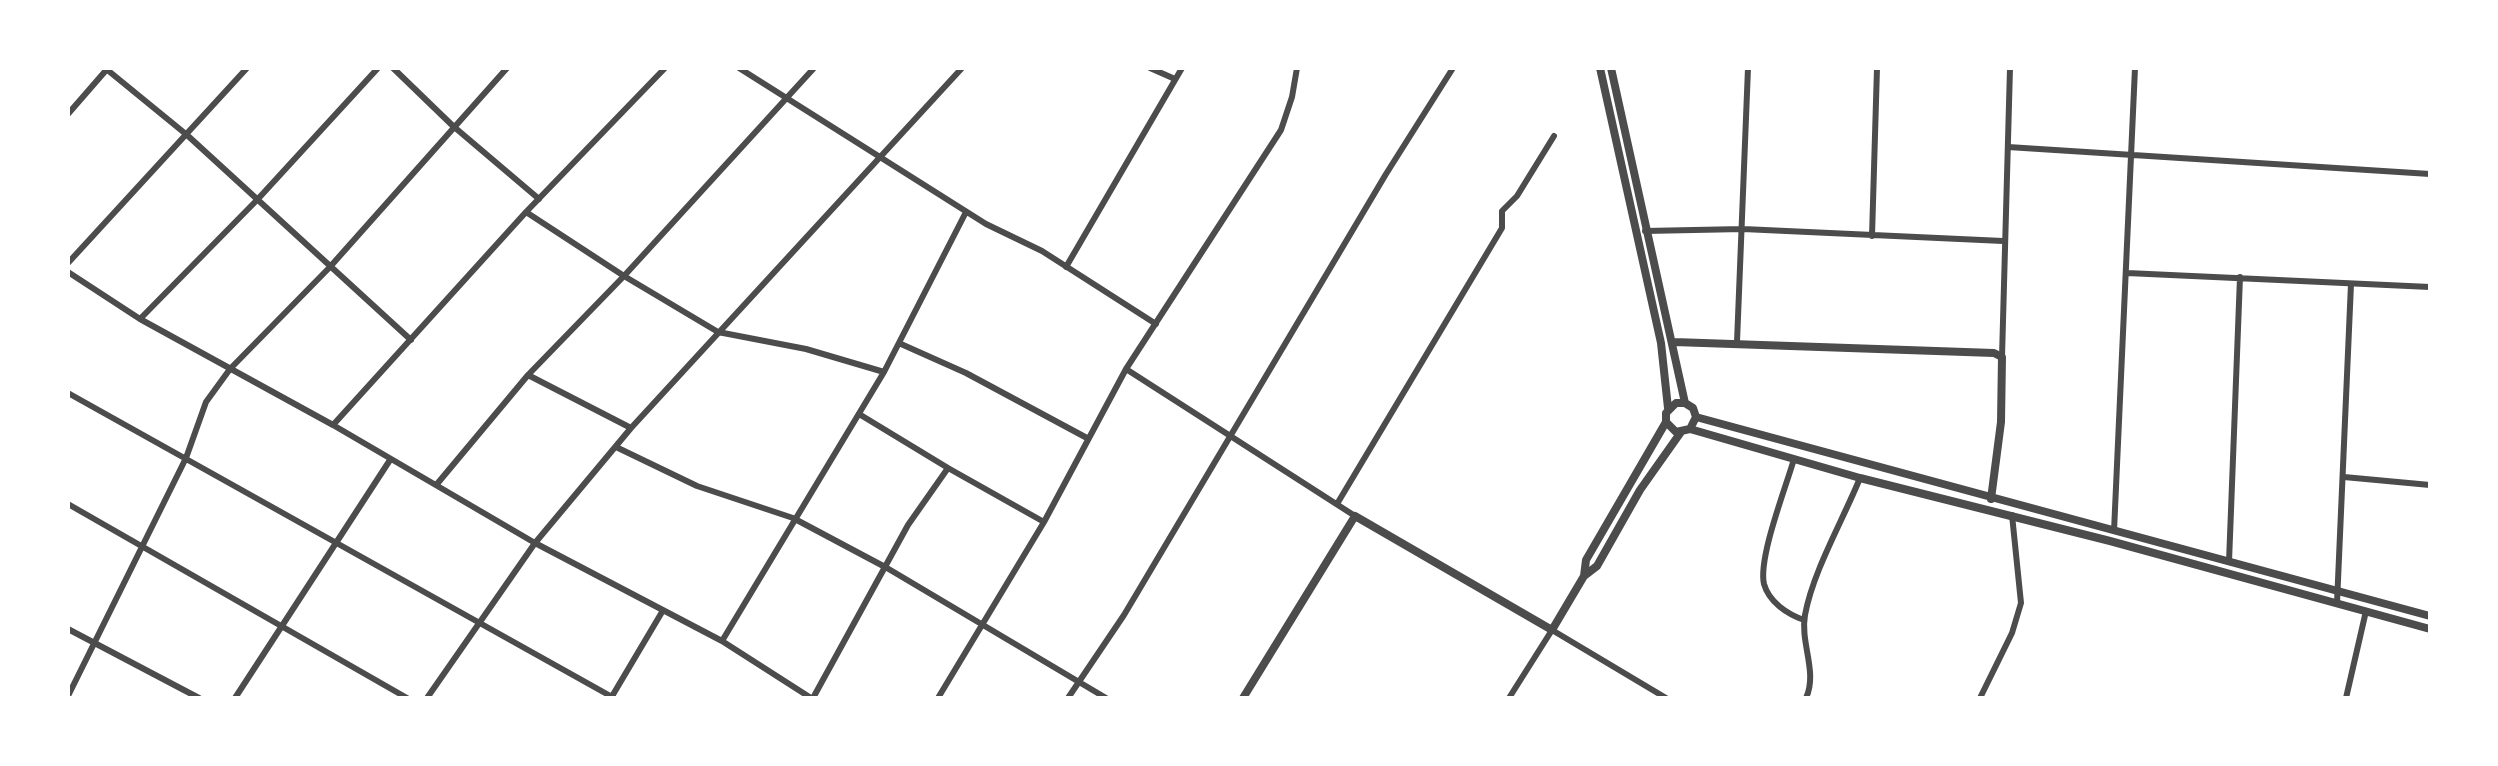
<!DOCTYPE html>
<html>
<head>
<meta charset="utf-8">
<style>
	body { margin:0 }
	#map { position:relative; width:2498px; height:766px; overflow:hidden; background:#fff; font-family:Overpass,sans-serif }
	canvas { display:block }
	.frame { position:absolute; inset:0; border:70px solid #fff; pointer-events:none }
</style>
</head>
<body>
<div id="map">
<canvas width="2498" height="766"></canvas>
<div class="frame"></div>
</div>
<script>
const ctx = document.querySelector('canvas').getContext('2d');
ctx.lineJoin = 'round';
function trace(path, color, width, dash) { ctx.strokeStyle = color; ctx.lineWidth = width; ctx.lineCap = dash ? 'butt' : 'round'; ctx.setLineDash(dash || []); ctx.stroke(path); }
trace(new Path2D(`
	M 105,68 L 187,135 L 411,340
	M 393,68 L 453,126 L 539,199
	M 739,68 L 986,224 L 1042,251 L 1156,324
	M 1150,68 L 1175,79
	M 68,114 L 108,68
	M 2008,147 L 2430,174
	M 526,212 L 624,276 L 718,332 L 806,349 L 884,372 L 966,212
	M 1645,231 L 1743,229 L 2003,241
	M 1872,236 L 1877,68
	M 68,263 L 247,68
	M 1066,267 L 1182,68
	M 68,272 L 140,319 L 333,425 L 535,543 L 722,641 L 811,698
	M 2127,273 L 2430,287
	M 140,319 L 257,200 L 378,68
	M 1737,342 L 1748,68
	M 901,344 L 966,373 L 1087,438
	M 2002,357 L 2010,68
	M 1126,369 L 1355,516
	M 528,375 L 631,428
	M 68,393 L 614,698
	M 859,414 L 948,468
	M 333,425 L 526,212 L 665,68
	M 616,447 L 697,486 L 793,518 L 887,568 L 1106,698
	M 1794,459 C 1786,487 1758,558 1764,584 C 1769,602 1787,614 1804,620
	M 2344,477 L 2430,485
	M 437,484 L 528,375 L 624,276 L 814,68
	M 68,504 L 407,698
	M 1337,504 L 1502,228 L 1502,211 L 1517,196 L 1554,136
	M 2114,531 L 2135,68
	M 2229,562 L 2240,277
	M 2337,603 L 2351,284
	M 68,629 L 199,698
	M 722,641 L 884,372
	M 68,696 L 186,458 L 206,402 L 230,369 L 329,268 L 507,68
	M 235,698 L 390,460
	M 427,698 L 535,543 L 631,428 L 962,68
	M 611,698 L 662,612
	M 813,698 L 908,525 L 948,468 L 1044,522
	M 938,698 L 1044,522 L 1126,369 L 1281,130 L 1292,97 L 1297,68
	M 1068,698 L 1124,615 L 1386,174 L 1453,68
	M 1509,698 L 1552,630 L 1666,698
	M 1806,698 C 1818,672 1800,643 1805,615 C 1813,571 1843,520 1860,478
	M 1980,698 L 2012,633 L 2021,603 L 2012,515
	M 2346,698 L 2366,611`), '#4c4c4c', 6);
trace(new Path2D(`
	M 1600,68 L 1661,343 L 1668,408
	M 1611,68 L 1685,403 L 1693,408 L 1696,417 L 1690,429 L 1676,432 L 1666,422 L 1666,413 L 1676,403 L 1685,403
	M 1674,342 L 1994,353 L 2002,357 L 2001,422 L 1991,499
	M 1696,417 L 2430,616
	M 1690,429 L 1860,478 L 2110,541 L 2430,629
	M 1584,576 L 1586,560 L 1666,422
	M 1243,698 L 1355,516 L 1552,630 L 1584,576 L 1597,566 L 1640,490 L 1681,432`), '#4c4c4c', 8);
</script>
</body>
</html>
